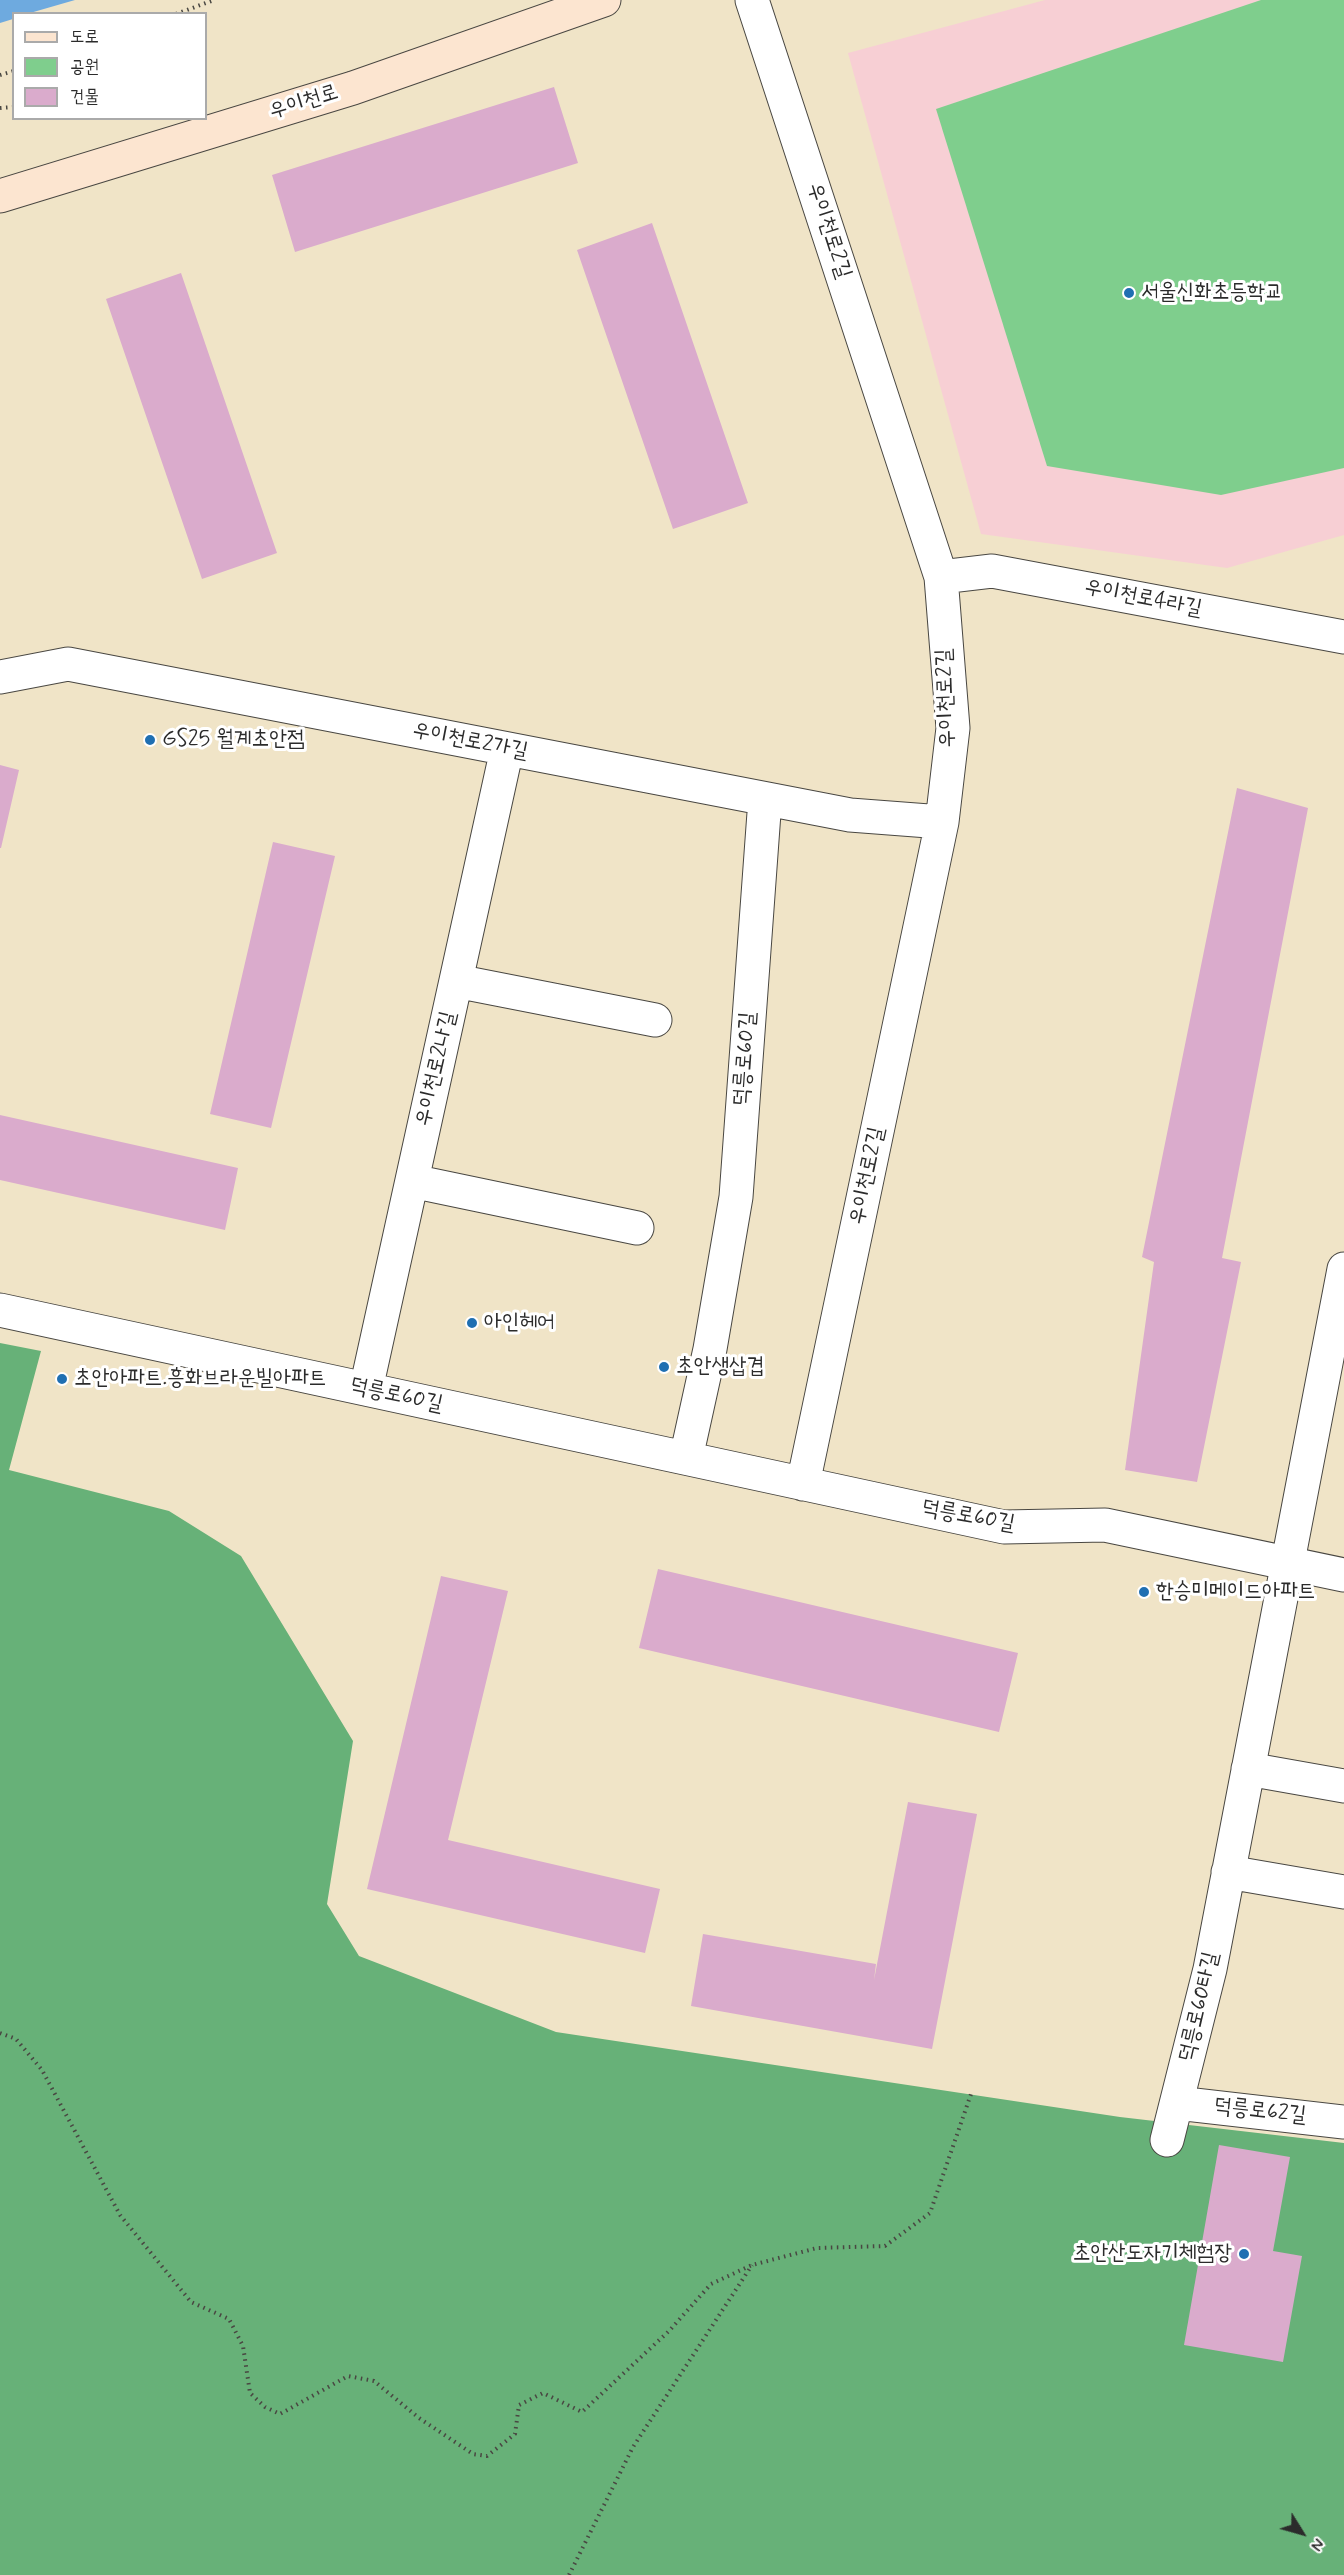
<!DOCTYPE html>
<html>
<head>
<meta charset="utf-8">
<style>
	body { margin:0 }
	#map { position:relative; width:1344px; height:2575px; overflow:hidden; background:#f0e4c7; font-family:Mynerve,"Poor Story",sans-serif }
	canvas { display:block }
	.legend { position:absolute; left:12px; top:12px; width:195px; height:108px; box-sizing:border-box; background:#fff; border:2px solid #aaa; margin:0; padding:8px 10px; list-style:none; font-size:18px; color:#2b2b2b }
	.legend li { display:flex; align-items:center; gap:12px; height:30px }
	.legend b { width:30px; border:2px solid #aaa }
	.north { position:absolute; left:1272px; top:2503px; width:60px; height:60px; -webkit-text-stroke:4px #fff; paint-order:stroke; rotate:127deg; font-size:16px; font-weight:700; line-height:24px; text-align:center; color:#2b2b2b }
	.north::after { content:''; display:block; margin:auto; width:21px; height:27px; background:#2b2b2b; clip-path:polygon(50% 0,100% 100%,50% 72%,0 100%) }
</style>
</head>
<body>
<div id="map">
<canvas width="1344" height="2575"></canvas>
<ul class="legend">
<li><b style="height:8px;background:#fce5d0"></b>도로</li>
<li><b style="height:16px;background:#7fce8d"></b>공원</li>
<li><b style="height:16px;background:#daabcc"></b>건물</li>
</ul>
<div class="north">N</div>
</div>
<script>
const ctx = document.querySelector('canvas').getContext('2d');
ctx.lineJoin = 'round';
function paint(path, color) { ctx.fillStyle = color; ctx.fill(path, 'evenodd'); }
function trace(path, color, width, dash) { ctx.strokeStyle = color; ctx.lineWidth = width; ctx.lineCap = dash ? 'butt' : 'round'; ctx.setLineDash(dash || []); ctx.stroke(path); }
function drawText(font, color, halo, rows, align = 'center') {
  ctx.font = font + ' Mynerve,"Poor Story",sans-serif'; ctx.lineWidth = 6; ctx.setLineDash([]); ctx.textBaseline = 'middle'; ctx.strokeStyle = halo; ctx.fillStyle = color; for (const [text, x, y, turn = 0] of rows) {
    ctx.save(); ctx.translate(x, y); ctx.rotate((+turn || 0) * Math.PI / 180); ctx.textAlign = isNaN(turn) ? turn : align; if (halo) ctx.strokeText(text, 0, 0); ctx.fillText(text, 0, 0); ctx.restore();
  }
}
paint(new Path2D(`
	M 1045,0 L 1344,0 L 1344,535 L 1227,568 L 981,534 L 848,53 Z`), '#f7cfd4');
paint(new Path2D(`
	M 1261,0 L 1344,0 L 1344,468 L 1221,495 L 1047,466 L 936,109 Z`), '#7fce8d');
paint(new Path2D(`
	M 0,1343 L 41,1351 L 9,1470 L 169,1511 L 241,1556 L 353,1741 L 327,1904 L 359,1956 L 556,2032 L 1120,2117 L 1344,2143 L 1344,2575 L 0,2575 Z`), '#67b178');
paint(new Path2D(`
	M 0,0 L 75,0 L 30,13 L 14,14 L 13,19 L 0,23 Z`), '#6eaadf');
paint(new Path2D(`
	M 554,87 L 578,163 L 295,252 L 272,175 Z
	M 652,223 L 748,503 L 673,529 L 577,250 Z
	M 181,273 L 277,553 L 202,579 L 106,299 Z
	M 0,765 L 19,770 L 1,848 L 0,848 Z
	M 1237,788 L 1308,808 L 1222,1258 L 1241,1262 L 1197,1482 L 1125,1470 L 1154,1262 L 1142,1257 Z
	M 273,842 L 335,856 L 271,1128 L 210,1114 Z
	M 0,1115 L 238,1168 L 225,1230 L 0,1180 Z
	M 658,1569 L 1018,1653 L 999,1732 L 639,1648 Z
	M 441,1576 L 508,1591 L 448,1840 L 660,1889 L 645,1953 L 367,1889 Z
	M 908,1802 L 977,1814 L 932,2049 L 691,2006 L 703,1934 L 876,1964 L 874,1980 Z
	M 1219,2145 L 1290,2157 L 1273,2251 L 1302,2256 L 1283,2362 L 1184,2345 Z`), '#daabcc');
const street = new Path2D(`
	M 752,0 L 941,577 L 953,728 L 942,822 L 803,1484
	M 941,577 L 992,571 L 1344,637
	M 0,677 L 68,664 L 850,815 L 942,822
	M 456,981 L 655,1020
	M 412,1181 L 637,1228
	M 0,1310 L 1004,1527 L 1105,1525 L 1344,1575
	M 366,1389 L 507,749
	M 686,1458 L 710,1349 L 736,1197 L 765,799
	M 1248,1769 L 1344,1786
	M 1228,1872 L 1344,1892
	M 1177,2103 L 1344,2122
	M 1167,2140 L 1210,1969 L 1344,1269`);
const secondary = new Path2D(`
	M 0,196 L 353,88 L 604,0`);
trace(street, '#494742', 35);
trace(secondary, '#494742', 35);
trace(new Path2D(`
	M 176,14 L 214,0
	M 0,75 L 14,71
	M 0,108 L 14,107
	M 0,2033 L 16,2039 L 42,2070 L 120,2215 L 191,2302 L 229,2319 L 243,2346 L 250,2393 L 265,2407 L 280,2414 L 348,2376 L 374,2381 L 419,2418 L 473,2454 L 487,2456 L 515,2434 L 519,2405 L 543,2393 L 582,2412 L 669,2331 L 711,2284 L 752,2265 L 817,2248 L 885,2246 L 930,2213 L 971,2094
	M 569,2575 L 633,2447 L 752,2265`), '#494742', 4, [1.5, 4.5]);
trace(street, '#fff', 33);
trace(secondary, '#fce5d0', 33);
for (const [x, y, r, color] of [
	[1129,293,6,"#1f6fb2"],
	[150,740,6,"#1f6fb2"],
	[472,1323,6,"#1f6fb2"],
	[664,1367,6,"#1f6fb2"],
	[62,1379,6,"#1f6fb2"],
	[1144,1592,6,"#1f6fb2"],
	[1244,2254,6,"#1f6fb2"]
]) { const dot = new Path2D(); dot.arc(x, y, r, 0, 2 * Math.PI); ctx.fillStyle = color; ctx.fill(dot); trace(dot, '#fff', 2); }
drawText('22px', '#2b2b2b', '#fff', [
	["우이천로",304,103,-17],
	["우이천로2길",828,231,72],
	["우이천로4라길",1143,599,11],
	["우이천로2길",947,698,-92],
	["우이천로2가길",470,742,11],
	["덕릉로60길",746,1059,-86],
	["우이천로2나길",437,1069,-77],
	["우이천로2길",868,1176,-78],
	["덕릉로60길",396,1396,12],
	["덕릉로60길",968,1517,10],
	["덕릉로60타길",1200,2007,-77],
	["덕릉로62길",1260,2112,6]
]);
drawText('22px', '#2b2b2b', '#fff', [
	["서울신화초등학교",1141,293],
	["GS25 월계초안점",162,740],
	["아인헤어",484,1323],
	["초안생삽겹",676,1367],
	["초안아파트.흥화브라운빌아파트",74,1379],
	["한승미메이드아파트",1156,1592],
	["초안산도자기체험장",1232,2254,"right"]
], 'left');
</script>
</body>
</html>
